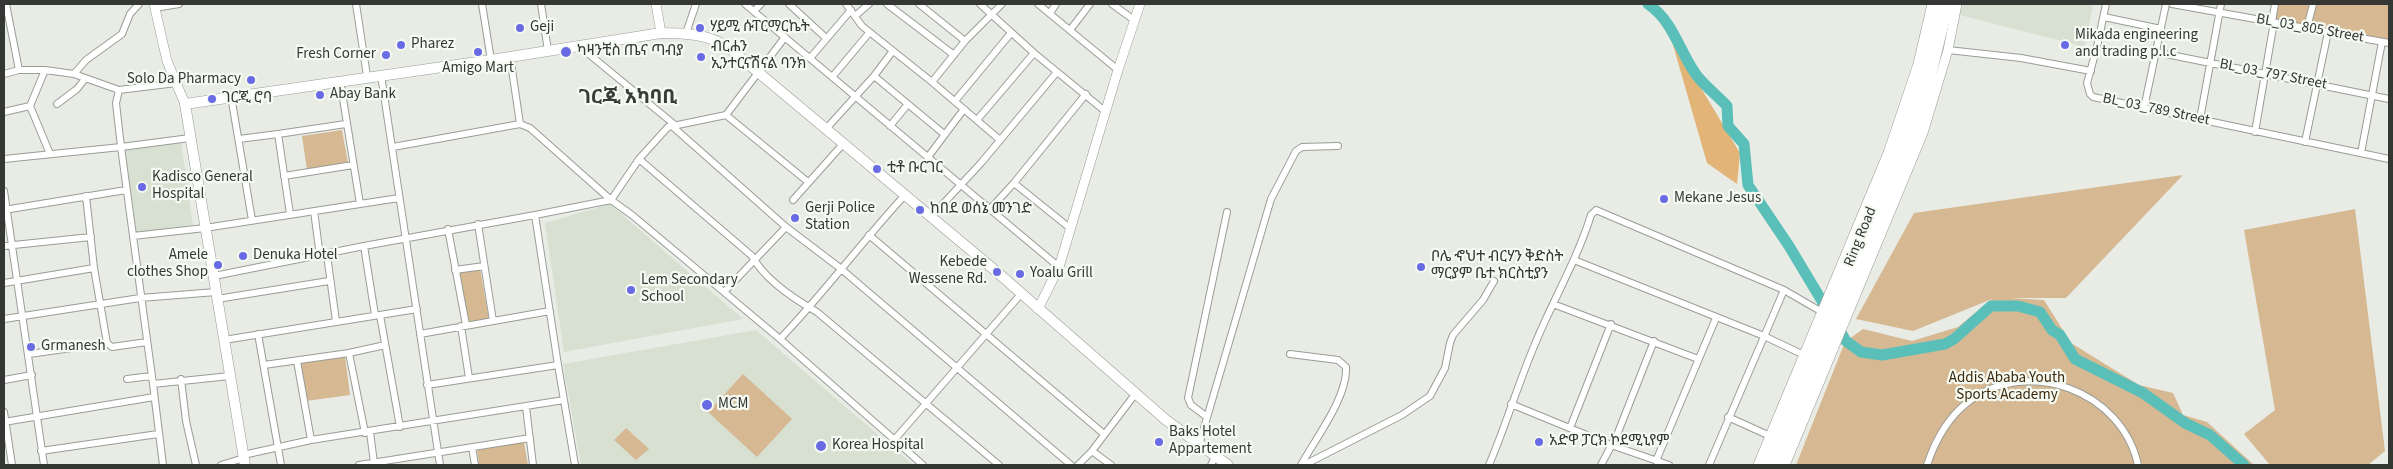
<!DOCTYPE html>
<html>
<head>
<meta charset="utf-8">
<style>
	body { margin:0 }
	#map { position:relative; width:2393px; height:469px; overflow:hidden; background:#e8ece5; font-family:"Source Sans 3",sans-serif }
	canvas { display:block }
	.frame { position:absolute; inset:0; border:5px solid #353734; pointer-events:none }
</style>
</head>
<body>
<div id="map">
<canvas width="2393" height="469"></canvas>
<div class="frame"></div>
</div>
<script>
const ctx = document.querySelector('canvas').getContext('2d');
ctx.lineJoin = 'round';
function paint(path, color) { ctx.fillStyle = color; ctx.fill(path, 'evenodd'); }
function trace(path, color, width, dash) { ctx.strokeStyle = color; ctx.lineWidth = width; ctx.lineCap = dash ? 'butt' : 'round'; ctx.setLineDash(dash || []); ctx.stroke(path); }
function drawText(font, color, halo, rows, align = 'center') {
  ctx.font = font + ' "Source Sans 3","Noto Sans Ethiopic",sans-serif'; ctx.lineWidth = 4.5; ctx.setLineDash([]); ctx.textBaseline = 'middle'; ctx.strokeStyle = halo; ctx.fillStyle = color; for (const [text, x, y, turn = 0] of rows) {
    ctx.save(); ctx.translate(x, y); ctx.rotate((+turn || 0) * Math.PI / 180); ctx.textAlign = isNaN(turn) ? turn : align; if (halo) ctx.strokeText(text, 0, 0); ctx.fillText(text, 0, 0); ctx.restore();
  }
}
paint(new Path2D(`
	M 1963,4 L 2093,4 L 2085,47 L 1960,15 Z
	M 181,142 L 193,225 L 134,234 L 123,150 Z
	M 610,204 L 670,256 L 743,319 L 564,352 L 545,223 Z
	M 756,330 L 913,465 L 581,465 L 563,364 Z`), '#d8e0d2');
paint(new Path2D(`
	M 2275,4 L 2389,4 L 2389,45 L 2272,23 Z
	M 342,130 L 348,163 L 307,170 L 302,136 Z
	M 2183,175 L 2066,298 L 2009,298 L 2044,300 L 2071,343 L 2139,385 L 2173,393 L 2183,415 L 2207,422 L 2254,465 L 1796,465 L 1845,342 L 1863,329 L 1912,341 L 1958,327 L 1992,299 L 1913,331 L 1856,319 L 1914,213 Z
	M 2355,209 L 2385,451 L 2368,465 L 2270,465 L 2244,434 L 2275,410 L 2244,230 Z
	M 480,268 L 489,320 L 466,324 L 456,272 Z
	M 345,357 L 350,395 L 306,401 L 301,363 Z
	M 743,374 L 792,419 L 757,457 L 708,412 Z
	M 626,428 L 649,449 L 636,460 L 614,440 Z
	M 524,442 L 528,465 L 479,465 L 477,449 Z`), '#d6b892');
paint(new Path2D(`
	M 1671,38 L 1740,153 L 1737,184 L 1707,163 Z`), '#e2b478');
trace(new Path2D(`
	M 1648,4 C 1673,21 1679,50 1695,73 C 1703,85 1717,95 1727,106 L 1728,126 L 1744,144 L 1748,185 L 1789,246 L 1846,341 L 1861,352 L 1882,355 L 1945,344 L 1954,339 L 1991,306 L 2018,306 L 2040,312 L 2052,330 L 2060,335 L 2075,359 L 2143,393 L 2185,423 L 2210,435 L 2244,465`), '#5bbfb9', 11);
const street = new Path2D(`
	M 6,4 L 19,70 L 45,70
	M 356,4 L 367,76
	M 482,4 L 491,60
	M 541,4 L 548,51
	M 745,4 L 1059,267
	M 789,4 L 826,38
	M 846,4 L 862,26 L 932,82 L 1000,140
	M 887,4 L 954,55
	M 919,4 L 965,41
	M 980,4 L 1034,53 L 1106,112
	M 1038,4 L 1118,70
	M 1112,4 L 1134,20
	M 2106,4 L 2097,47 L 2087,83 L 2090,94 L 2093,97 L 2389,159
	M 2172,4 L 2389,43
	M 155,8 L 179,4
	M 754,11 L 761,4
	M 1050,13 L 1056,4
	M 855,16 L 869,4
	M 2104,17 L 2161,29
	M 2272,22 L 2275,4
	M 2307,28 L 2313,4
	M 1070,30 L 1090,4
	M 686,33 L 696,4
	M 579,46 L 675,125
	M 1948,50 L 2021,58 L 2091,71
	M 2156,52 L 2389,99
	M 510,56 L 520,124 L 530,128 L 611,200 L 632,215 L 780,339 L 923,465
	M 811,57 L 851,10
	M 4,74 L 19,70
	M 74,74 L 86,60 L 122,34 L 130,14 L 139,4
	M 381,75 L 440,465
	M 833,76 L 869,33
	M 874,76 L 944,134
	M 340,80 L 360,204 L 399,198
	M 932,82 L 965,41 L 1002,4
	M 231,96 L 252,220
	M 955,101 L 1011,33
	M 57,104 L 77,89 L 85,79
	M 2144,108 L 2166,4
	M 4,112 L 30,106
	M 726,115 L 808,182
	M 2200,119 L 2221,4
	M 977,120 L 1034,53
	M 672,126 L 786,227 L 840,268 L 1071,465
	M 890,126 L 908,104
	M 825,130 L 874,76 L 892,52
	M 2255,132 L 2274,22
	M 278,134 L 346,124
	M 239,139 L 278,134 L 290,214
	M 2305,142 L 2328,32
	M 393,147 L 520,124
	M 2361,153 L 2382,42
	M 50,154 L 30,106 L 45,70 L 74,74 L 119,90 L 176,83
	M 928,157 L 964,109
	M 4,159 L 121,147 L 116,103 L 119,90
	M 639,159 L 752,256 C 765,280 794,299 817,312 L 999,465
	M 284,176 L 353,165
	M 1014,183 L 1071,229
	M 4,191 L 44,465
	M 86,196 L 94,268 L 107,343 L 112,347 L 147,342
	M 793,200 L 843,144
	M 990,209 L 1014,183 L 1086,94
	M 4,210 L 126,190
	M 314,211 L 320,256
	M 535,215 L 611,200 L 639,159 L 668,127 L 726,115 L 785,37
	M 930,218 L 981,163 L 1057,72
	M 478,224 L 493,321
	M 448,229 L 466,325
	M 869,235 L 1104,434
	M 133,236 L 205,228 L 360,204
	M 4,246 L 91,237
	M 327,255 L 336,321
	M 1574,260 L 1764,336 L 1804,355
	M 455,270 L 484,266
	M 214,276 L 364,246
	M 4,283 L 94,268
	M 724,292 L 786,227
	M 217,299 L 329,281
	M 1553,304 L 1698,359
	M 375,315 L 364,246 L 535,215 L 558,365
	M 380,315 L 400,427
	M 4,319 L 140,298 L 216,292
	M 461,326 L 469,378
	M 258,334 L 281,465
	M 420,334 L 550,311
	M 780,339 C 823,294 861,243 904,196
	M 224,340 L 417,309
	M 349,353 L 365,433
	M 29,354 L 107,343
	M 1290,354 L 1338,360 L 1346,367 C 1348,397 1315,439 1301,465
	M 297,361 L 311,440
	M 264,365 L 349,353 L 385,345
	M 127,379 L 151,376
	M 181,379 L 186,421 L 196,465
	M 4,380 L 32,375
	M 153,384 L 121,147 L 190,138
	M 427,385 L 558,365 L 575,465
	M 1511,404 L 1611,445 L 1669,465
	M 526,407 L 533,465
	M 4,412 L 12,465
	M 1207,417 L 1191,405 L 1188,398 L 1227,212
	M 1728,417 L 1770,436
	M 4,422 L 154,397
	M 1570,428 L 1611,324
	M 370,432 L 374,463
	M 895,439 L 1021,294
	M 1199,445 L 1271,199 L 1296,151 L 1302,147 L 1338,146
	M 472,447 L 475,465
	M 41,451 L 158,434
	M 1092,451 L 1111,465
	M 243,455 L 311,440 L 564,400
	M 1656,461 L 1716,318
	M 163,465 L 153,384 L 230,376
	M 221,465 L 244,458
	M 359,465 L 530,438
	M 1078,465 L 1092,451 L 1136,393
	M 1211,465 L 1215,457
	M 1304,465 L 1402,415 L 1430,396 L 1445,368 L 1450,343 L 1453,335 L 1483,300 L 1494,281
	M 1489,465 C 1506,425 1518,384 1535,344 C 1553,300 1577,260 1591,215 L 1596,210 L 1784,290 L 1822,312
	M 1601,465 L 1617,435 L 1654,341
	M 1709,465 L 1784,290
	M 1927,465 C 1935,441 1947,418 1968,402 C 2028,356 2122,391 2138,465`);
const secondary = new Path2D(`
	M 154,4 L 167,61 L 185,104
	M 656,4 L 661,33
	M 1038,309 L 1059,267 L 1118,70 L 1140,4
	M 1758,465 L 1888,153 L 1918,64 L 1932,4
	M 1785,465 L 1923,133 L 1948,50 L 1957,4`);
const primary = new Path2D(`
	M 245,465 L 185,104 L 491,60 L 661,33 C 686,33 707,34 728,47 L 997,272 L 1166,420 L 1228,465`);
const highway = new Path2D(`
	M 1767,465 L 1902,138 L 1922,76 L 1939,4
	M 1776,465 L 1883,205 L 1906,155 L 1924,101 L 1948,4`);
trace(street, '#999d96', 8);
trace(secondary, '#999d96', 10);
trace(primary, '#999d96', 11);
trace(highway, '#999d96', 12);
trace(street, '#fff', 6);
trace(secondary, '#fff', 9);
trace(primary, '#fff', 10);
trace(highway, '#fff', 11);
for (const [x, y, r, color] of [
	[520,28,5,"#686be4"],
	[700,28,5,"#686be4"],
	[401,45,5,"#686be4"],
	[2065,45,5,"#686be4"],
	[478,52,5,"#686be4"],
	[566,52,6,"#686be4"],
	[386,55,5,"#686be4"],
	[701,57,5,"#686be4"],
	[251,80,5,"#686be4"],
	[320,95,5,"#686be4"],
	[212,99,5,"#686be4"],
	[877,169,5,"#686be4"],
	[142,187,5,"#686be4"],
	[1664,199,5,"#686be4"],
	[920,210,5,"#686be4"],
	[795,218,5,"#686be4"],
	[243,256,5,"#686be4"],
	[218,265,5,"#686be4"],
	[1421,267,5,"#686be4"],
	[997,272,5,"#686be4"],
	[1020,274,5,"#686be4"],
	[631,290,5,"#686be4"],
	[31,347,5,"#686be4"],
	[707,405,6,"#686be4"],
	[1159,442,5,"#686be4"],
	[1539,442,5,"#686be4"],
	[821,446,6,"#686be4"]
]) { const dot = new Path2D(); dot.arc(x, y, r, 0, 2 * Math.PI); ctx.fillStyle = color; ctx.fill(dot); trace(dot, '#f5faf2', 2); }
drawText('15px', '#353734', '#f5faf2', [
	["Geji",530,28],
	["ሃይሚ ሱፐርማርኬት",710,28],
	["Mikada engineering",2075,36],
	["and trading p.l.c",2075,53],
	["Pharez",411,45],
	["ብርሐን",711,48],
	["ኢንተርናሽናል ባንክ",711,65],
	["ካዛንቺስ ጤና ጣብያ",577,52],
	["Fresh Corner",376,55,"right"],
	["Amigo Mart",478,69,"center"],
	["Solo Da Pharmacy",241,80,"right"],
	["Abay Bank",330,95],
	["ገርጂ ሮባ",222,99],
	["ቲቶ ቡርገር",887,169],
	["Kadisco General",152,178],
	["Hospital",152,195],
	["Mekane Jesus",1674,199],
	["Gerji Police",805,209],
	["Station",805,226],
	["ከበደ ወሰኔ መንገድ",930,210],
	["Amele",208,256,"right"],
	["clothes Shop",208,273,"right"],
	["Denuka Hotel",253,256],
	["ቦሌ ኆህተ ብርሃን ቅድስት",1431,258],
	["ማርያም ቤተ ክርስቲያን",1431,275],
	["Kebede",987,263,"right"],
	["Wessene Rd.",987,280,"right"],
	["Yoalu Grill",1030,274],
	["Lem Secondary",641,281],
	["School",641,298],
	["Grmanesh",41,347],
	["MCM",718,405],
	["Baks Hotel",1169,433],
	["Appartement",1169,450],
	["አድዋ ፓርክ ኮደሚኒየም",1549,442],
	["Korea Hospital",832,446]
], 'left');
drawText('15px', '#353734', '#f5faf2', [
	["BL_03_805 Street",2310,29,10],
	["BL_03_797 Street",2273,75,11],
	["BL_03_789 Street",2156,110,12],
	["Ring Road",1861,237,-68]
]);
drawText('15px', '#3c290e', '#f5faf2', [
	["Addis Ababa Youth",2007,379],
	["Sports Academy",2007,396]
]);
drawText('bold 20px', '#3a3d37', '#f5faf2', [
	["ገርጂ አካባቢ",628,99]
]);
</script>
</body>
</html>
